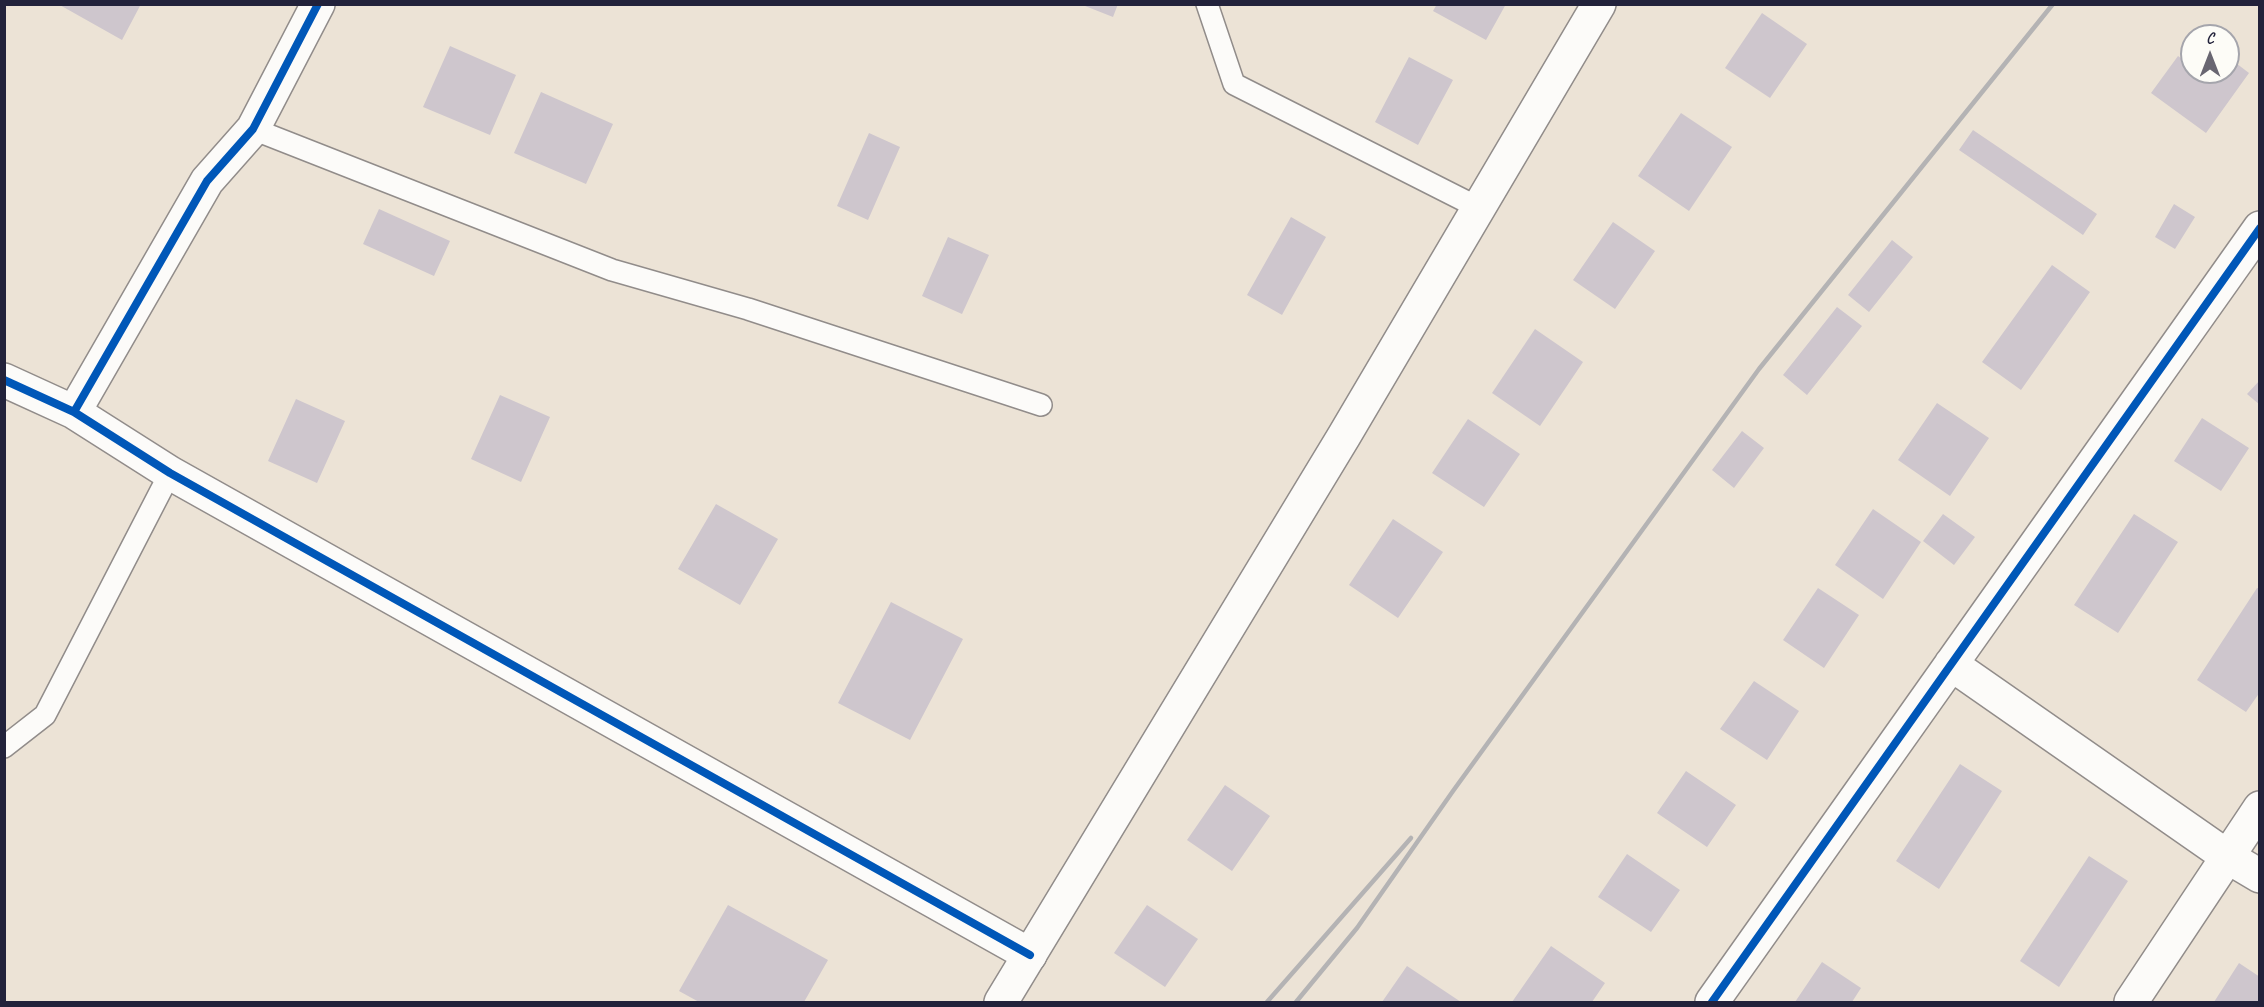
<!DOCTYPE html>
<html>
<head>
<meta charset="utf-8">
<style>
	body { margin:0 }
	#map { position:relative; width:2264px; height:1007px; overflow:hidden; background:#ece3d6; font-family:Caveat,sans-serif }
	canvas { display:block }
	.frame { position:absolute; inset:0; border:6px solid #22223b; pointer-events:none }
	.north { position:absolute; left:2180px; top:24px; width:60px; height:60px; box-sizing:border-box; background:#fdfcf7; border:2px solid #a5a5ac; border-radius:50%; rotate:0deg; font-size:16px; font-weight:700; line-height:24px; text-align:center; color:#22223b }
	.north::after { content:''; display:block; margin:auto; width:21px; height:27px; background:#696671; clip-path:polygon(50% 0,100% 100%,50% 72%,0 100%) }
</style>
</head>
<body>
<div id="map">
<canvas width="2264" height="1007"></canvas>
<div class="frame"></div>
<div class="north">С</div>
</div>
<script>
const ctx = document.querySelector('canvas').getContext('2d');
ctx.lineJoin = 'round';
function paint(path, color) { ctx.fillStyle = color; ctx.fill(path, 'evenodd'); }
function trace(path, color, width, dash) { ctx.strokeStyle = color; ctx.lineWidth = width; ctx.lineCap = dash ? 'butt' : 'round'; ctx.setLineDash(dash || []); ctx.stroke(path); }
paint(new Path2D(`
	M 58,4 L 141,4 L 122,40 Z
	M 1080,4 L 1118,4 L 1113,17 Z
	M 1437,4 L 1506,4 L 1486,40 L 1433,11 Z
	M 1762,13 L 1807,44 L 1770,98 L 1725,68 Z
	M 450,46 L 516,75 L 490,135 L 423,107 Z
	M 2192,52 L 2192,72 L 2228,72 L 2228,57 L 2249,73 L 2206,133 L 2151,93 L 2178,56 L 2185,61 Z
	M 1409,57 L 1453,80 L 1418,145 L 1375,122 Z
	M 541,92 L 613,124 L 586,184 L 514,153 Z
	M 1681,113 L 1732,147 L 1689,211 L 1638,176 Z
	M 1973,130 L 2097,214 L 2083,235 L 1959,150 Z
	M 869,133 L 900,147 L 868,220 L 837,206 Z
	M 2174,204 L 2195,217 L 2175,249 L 2155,237 Z
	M 379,209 L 450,241 L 434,276 L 363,244 Z
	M 1291,217 L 1326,237 L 1282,315 L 1247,295 Z
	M 1613,222 L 1655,251 L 1615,309 L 1573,280 Z
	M 948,237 L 989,255 L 962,314 L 922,296 Z
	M 1892,240 L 1913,257 L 1869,312 L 1848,295 Z
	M 2052,265 L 2090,292 L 2021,390 L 1982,362 Z
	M 1837,307 L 1862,326 L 1807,395 L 1783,375 Z
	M 1535,329 L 1583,362 L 1540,426 L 1492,393 Z
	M 2260,380 L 2260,405 L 2247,394 Z
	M 500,395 L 550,417 L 521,482 L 471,459 Z
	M 296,399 L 345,421 L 317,483 L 268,461 Z
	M 1937,403 L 1989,438 L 1950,496 L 1898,460 Z
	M 2202,418 L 2249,448 L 2221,491 L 2174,461 Z
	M 1468,419 L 1520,454 L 1484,507 L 1432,473 Z
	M 1742,431 L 1764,448 L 1734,488 L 1712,470 Z
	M 716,504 L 778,539 L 740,605 L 678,569 Z
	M 1873,509 L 1921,542 L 1883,599 L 1835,565 Z
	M 1943,514 L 1975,537 L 1954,565 L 1923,541 Z
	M 2134,514 L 2178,542 L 2118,633 L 2074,605 Z
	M 1393,519 L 1443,552 L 1398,618 L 1349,585 Z
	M 1818,588 L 1859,615 L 1824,668 L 1783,640 Z
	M 2257,588 L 2260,589 L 2260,692 L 2246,712 L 2197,680 Z
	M 891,602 L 963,639 L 910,740 L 838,703 Z
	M 1754,681 L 1799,711 L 1767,760 L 1720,729 Z
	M 1960,764 L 2002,791 L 1939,889 L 1896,861 Z
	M 1686,771 L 1736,805 L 1707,847 L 1657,813 Z
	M 1225,785 L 1270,816 L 1232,871 L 1187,840 Z
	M 1627,854 L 1680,890 L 1651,932 L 1598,897 Z
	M 2089,856 L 2128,881 L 2059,987 L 2020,961 Z
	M 728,905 L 828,960 L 804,1002 L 699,1002 L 679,991 Z
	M 1147,905 L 1198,939 L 1165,987 L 1114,953 Z
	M 1551,946 L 1605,983 L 1592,1002 L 1512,1002 Z
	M 1822,962 L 1861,988 L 1852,1002 L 1795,1002 Z
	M 2239,963 L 2260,977 L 2260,1002 L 2214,1002 Z
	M 1407,966 L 1461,1002 L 1382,1002 Z`), '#cec6cd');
const lane = new Path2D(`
	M 1207,4 L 1234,84 L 1479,208
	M 253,129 L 612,270 L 748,309 L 1041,405
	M 4,747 L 45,715 L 170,473`);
const street = new Path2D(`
	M 4,380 L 74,412 L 170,473 L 1030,955
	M 74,412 L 207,181 L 253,129 L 318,4
	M 1951,664 L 2228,857 L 2260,876
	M 1712,1002 L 2260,228
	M 2131,1002 L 2260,808`);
const primary = new Path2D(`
	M 1001,1002 L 1344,436 L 1599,4`);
trace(lane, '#918c8a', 24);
trace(street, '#918c8a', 36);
trace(primary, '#918c8a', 36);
trace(lane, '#fcfbf9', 21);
trace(street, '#fcfbf9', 33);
trace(primary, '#fcfbf9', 33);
trace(new Path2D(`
	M 1267,1002 L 1411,838
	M 1296,1002 L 1357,928 L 1453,791 L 1759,369 L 2053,4`), '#b4b3b4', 4.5);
trace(new Path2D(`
	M 4,380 L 74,412 L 170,473 L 1030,955
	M 74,412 L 207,181 L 253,129 L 318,4
	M 1712,1002 L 2260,228`), '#0057b8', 8);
</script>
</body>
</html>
